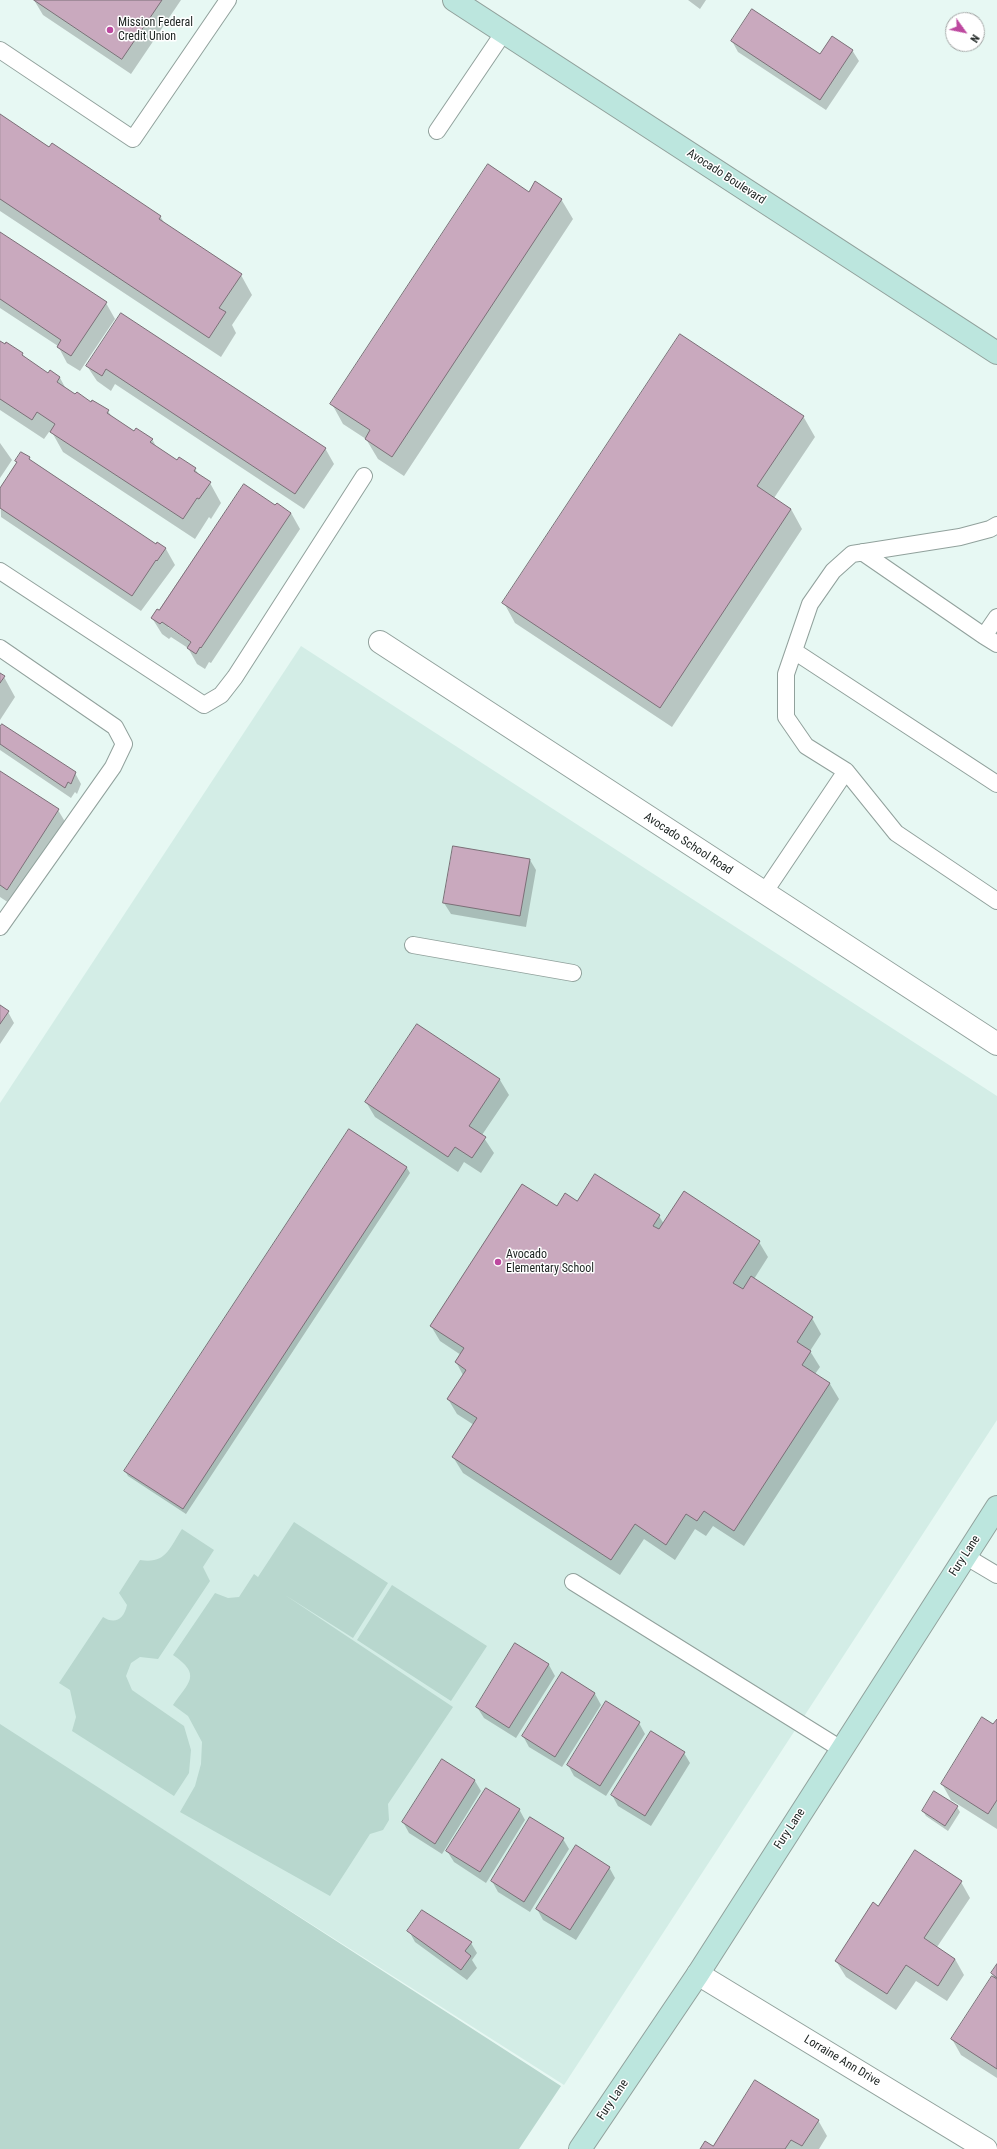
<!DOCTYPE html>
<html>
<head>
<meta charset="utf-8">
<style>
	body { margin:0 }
	#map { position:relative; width:997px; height:2149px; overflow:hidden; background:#e7f8f3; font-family:"Roboto Condensed",sans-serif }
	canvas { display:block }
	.north { position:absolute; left:945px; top:12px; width:40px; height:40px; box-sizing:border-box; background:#fff; border:1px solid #a4a7a6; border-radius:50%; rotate:123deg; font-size:11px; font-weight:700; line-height:16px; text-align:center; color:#1b2220 }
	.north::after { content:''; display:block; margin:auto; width:14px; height:18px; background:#bd489f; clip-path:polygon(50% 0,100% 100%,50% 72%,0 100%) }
</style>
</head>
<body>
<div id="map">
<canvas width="997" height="2149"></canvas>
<div class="north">N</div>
</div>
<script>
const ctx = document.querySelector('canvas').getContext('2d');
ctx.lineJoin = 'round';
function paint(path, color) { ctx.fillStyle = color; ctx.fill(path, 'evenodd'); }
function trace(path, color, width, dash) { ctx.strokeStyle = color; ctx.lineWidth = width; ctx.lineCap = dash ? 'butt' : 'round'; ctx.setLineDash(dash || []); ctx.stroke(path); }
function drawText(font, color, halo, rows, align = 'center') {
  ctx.font = font + ' "Roboto Condensed",sans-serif'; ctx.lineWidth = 3; ctx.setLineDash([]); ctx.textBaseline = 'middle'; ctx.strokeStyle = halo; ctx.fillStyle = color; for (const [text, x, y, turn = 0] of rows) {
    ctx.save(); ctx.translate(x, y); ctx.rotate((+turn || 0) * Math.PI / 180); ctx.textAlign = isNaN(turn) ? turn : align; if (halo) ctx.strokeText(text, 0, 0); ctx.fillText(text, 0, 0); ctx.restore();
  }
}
paint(new Path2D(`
	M 301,646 L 997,1096 L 997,1420 L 564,2085 L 0,1726 L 0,1103 Z`), '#d3ede6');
paint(new Path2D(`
	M 294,1522 L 388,1583 L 353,1638 L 285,1595 L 453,1707 L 388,1804 L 389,1820 L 383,1830 L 370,1834 L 330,1896 L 180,1812 L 195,1786 L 201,1764 L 202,1742 L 188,1716 L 173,1705 C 189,1682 202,1675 173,1655 L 215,1593 L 228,1598 L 239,1597 L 254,1574 L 258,1577 Z
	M 182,1529 L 214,1550 L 203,1567 L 210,1581 L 158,1659 L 140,1657 L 131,1663 L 126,1676 L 132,1690 L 184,1726 L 191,1750 L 189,1773 L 174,1796 L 72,1731 L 76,1717 L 70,1690 L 59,1683 L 103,1617 C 115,1625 124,1619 127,1605 L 119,1593 L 140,1560 C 166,1564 169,1549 182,1529 Z
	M 392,1585 L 487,1646 L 451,1701 L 357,1640 Z
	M 0,1724 L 561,2086 L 519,2149 L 0,2149 Z`), '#b8d7ce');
paint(new Path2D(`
	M 34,0 L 181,0 L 131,74 L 43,15 Z
	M 688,0 L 706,0 L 700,9 Z
	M 732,41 L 821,55 L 852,50 L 859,61 L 826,110 L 738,52 Z
	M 0,116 L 160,216 L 165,224 L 241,275 L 252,295 L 232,325 L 236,333 L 221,357 L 0,211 Z
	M 529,193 L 561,199 L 573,219 L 404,476 L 378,459 L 366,439 L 343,424 L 332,404 Z
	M 0,233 L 106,303 L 115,319 L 80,371 L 67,363 L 58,346 L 0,308 Z
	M 121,314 L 325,448 L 334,464 L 304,509 L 115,384 L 111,391 L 97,381 L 87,366 Z
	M 0,343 L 22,354 L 26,359 L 48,374 L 50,372 L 60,378 L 66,389 L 76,395 L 108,411 L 112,417 L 135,432 L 152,439 L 157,448 L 177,461 L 195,469 L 200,476 L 210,483 L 221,503 L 211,519 L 209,517 L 195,539 L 63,452 L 53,434 L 49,432 L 44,439 L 0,410 Z
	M 803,416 L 815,437 L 774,498 L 791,509 L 802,529 L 672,727 L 515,623 L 504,603 Z
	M 0,443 L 12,460 L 0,478 Z
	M 29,458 L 31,462 L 156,545 L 157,544 L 166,549 L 175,565 L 141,611 L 1,517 L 0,490 L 18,464 L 16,461 Z
	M 275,506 L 291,513 L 300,529 L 211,663 L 209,662 L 205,669 L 197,664 L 188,648 L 171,637 L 169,639 L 162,634 L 152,618 ZM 169,625 L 196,643 L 195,645 L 168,627 Z
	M 0,674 L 4,677 L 15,697 L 0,720 Z
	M 0,729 L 75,773 L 81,784 L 77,794 L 75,792 L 71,798 L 0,750 Z
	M 0,772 L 58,810 L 70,830 L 18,909 L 0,897 Z
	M 530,860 L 536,870 L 526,927 L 451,914 L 444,903 Z
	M 0,1007 L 8,1012 L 14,1023 L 0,1044 Z
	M 417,1025 L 500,1080 L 509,1095 L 482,1135 L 494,1153 L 481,1173 L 464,1162 L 458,1172 L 375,1117 L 366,1102 Z
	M 349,1130 L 407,1168 L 410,1173 L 186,1514 L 128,1476 L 125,1471 Z
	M 578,1203 L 659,1216 L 664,1224 L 759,1242 L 768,1257 L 754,1279 L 812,1318 L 821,1334 L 810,1351 L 820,1367 L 815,1374 L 830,1384 L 839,1399 L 744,1546 L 713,1526 L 706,1536 L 695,1529 L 675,1560 L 644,1539 L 620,1575 L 463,1473 L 453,1457 L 474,1425 L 457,1414 L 448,1399 L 463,1375 L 456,1362 L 461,1355 L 440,1341 L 431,1326 L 557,1208 Z
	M 516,1645 L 549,1665 L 555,1676 L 516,1738 L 484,1718 L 477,1707 Z
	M 562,1674 L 595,1694 L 601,1705 L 562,1767 L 529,1747 L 523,1736 Z
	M 997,1720 L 997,1829 L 951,1800 L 942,1784 Z
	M 639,1723 L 645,1734 L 606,1796 L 574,1776 L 568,1765 Z
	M 684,1753 L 690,1763 L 651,1826 L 618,1806 L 612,1795 Z
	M 442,1760 L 475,1781 L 481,1791 L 442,1854 L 409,1833 L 403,1822 Z
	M 957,1807 L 960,1812 L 948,1831 L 926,1816 L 923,1811 Z
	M 519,1809 L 525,1820 L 486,1883 L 454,1862 L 447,1851 Z
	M 563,1839 L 569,1849 L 530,1912 L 498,1892 L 492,1881 Z
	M 609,1867 L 615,1878 L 576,1940 L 543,1920 L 537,1909 Z
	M 961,1882 L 970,1898 L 937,1947 L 955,1959 L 964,1975 L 947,2001 L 916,1981 L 896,2010 L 846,1977 L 836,1961 L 879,1908 Z
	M 409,1931 L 471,1943 L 477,1953 L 472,1960 L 477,1968 L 467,1980 L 415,1942 Z
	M 997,1966 L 997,2078 L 961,2055 L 952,2039 L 994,1976 L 992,1973 Z
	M 818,2120 L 827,2136 L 819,2149 L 701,2149 Z`), '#0003');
const building = new Path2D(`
	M 34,0 L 162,0 L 122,59 Z
	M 752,9 L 820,54 L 832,36 L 853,50 L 820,100 L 731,41 Z
	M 0,114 L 49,147 L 52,143 L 161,216 L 159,219 L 242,274 L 219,308 L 226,312 L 209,338 L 0,199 Z
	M 488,164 L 529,192 L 535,181 L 562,199 L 392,457 L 365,439 L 370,430 L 330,404 Z
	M 0,232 L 107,302 L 71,356 L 57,347 L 61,340 L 0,299 Z
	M 121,313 L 326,448 L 295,494 L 106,369 L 102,376 L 86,366 Z
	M 680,334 L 804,416 L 757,486 L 791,509 L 660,708 L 502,603 Z
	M 0,341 L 5,344 L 6,342 L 23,353 L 22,355 L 48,373 L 50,370 L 60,377 L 57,382 L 75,394 L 77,392 L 91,402 L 92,400 L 109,410 L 107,413 L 134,431 L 136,428 L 153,439 L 150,442 L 177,460 L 179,457 L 196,468 L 194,471 L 211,482 L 199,499 L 197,498 L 183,519 L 50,432 L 55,424 L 37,412 L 32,420 L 0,399 Z
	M 21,452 L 30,457 L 29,459 L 156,544 L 157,542 L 166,548 L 157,561 L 156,560 L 132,596 L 0,508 L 0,488 L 17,462 L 15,461 Z
	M 244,484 L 275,505 L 277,503 L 291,513 L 201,648 L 200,647 L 196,654 L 187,648 L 191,642 L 162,622 L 160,624 L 151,618 L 157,609 L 159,610 Z
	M 0,673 L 5,676 L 0,683 Z
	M 2,724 L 76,772 L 71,784 L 68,782 L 65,788 L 0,744 L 0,727 Z
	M 0,771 L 59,809 L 7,890 L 0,885 Z
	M 453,846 L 530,859 L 520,916 L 443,903 Z
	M 0,1005 L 9,1011 L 0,1024 Z
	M 417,1024 L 500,1079 L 469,1126 L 486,1137 L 472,1158 L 455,1147 L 448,1157 L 365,1102 Z
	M 349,1129 L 407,1167 L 183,1509 L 124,1471 Z
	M 595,1174 L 660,1215 L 653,1226 L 659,1229 L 684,1191 L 760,1241 L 733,1283 L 743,1289 L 751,1276 L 813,1317 L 797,1342 L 811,1351 L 802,1365 L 830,1383 L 734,1531 L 704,1511 L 697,1521 L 686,1514 L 666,1545 L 635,1524 L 611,1560 L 452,1457 L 477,1418 L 447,1399 L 466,1370 L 455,1362 L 464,1348 L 430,1326 L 522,1184 L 557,1206 L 565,1193 L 577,1201 Z
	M 515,1643 L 549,1664 L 509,1728 L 476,1707 Z
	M 562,1672 L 595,1693 L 555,1757 L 522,1736 Z
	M 606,1701 L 640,1722 L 600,1786 L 567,1765 Z
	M 982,1717 L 993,1724 L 997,1719 L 997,1800 L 988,1814 L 941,1784 Z
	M 651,1731 L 685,1752 L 645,1816 L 611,1795 Z
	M 442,1759 L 475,1780 L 435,1844 L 402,1822 Z
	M 486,1788 L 520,1809 L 480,1872 L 446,1851 Z
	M 934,1791 L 958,1806 L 945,1826 L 922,1811 Z
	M 530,1817 L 564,1838 L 524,1902 L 491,1881 Z
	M 576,1845 L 610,1867 L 570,1930 L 536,1909 Z
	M 915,1850 L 962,1881 L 924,1938 L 955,1959 L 938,1986 L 906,1965 L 887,1994 L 835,1961 L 873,1902 L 878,1906 Z
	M 422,1910 L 472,1942 L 465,1951 L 471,1956 L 461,1970 L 407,1931 Z
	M 997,1964 L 997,1978 L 991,1973 Z
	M 992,1976 L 997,1979 L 997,2069 L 951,2039 Z
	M 755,2080 L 819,2120 L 802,2146 L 791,2140 L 785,2149 L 700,2149 L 705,2141 L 713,2146 Z`);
paint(building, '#c9a9be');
trace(building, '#7b6f77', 1);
const service = new Path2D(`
	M 0,50 L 133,139 L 228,0
	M 437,131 L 504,32
	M 862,552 L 984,636 L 997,617
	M 0,571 L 204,705 L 221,695 L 235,677 L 364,476
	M 984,636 L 997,644
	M 0,648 L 115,727 L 124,744 L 113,767 L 0,927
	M 794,651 L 997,784
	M 846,771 L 896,833 L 997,901
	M 764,893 L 846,771 L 806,746 L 786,717 L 786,674 L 810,604 L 833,571 L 852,554 L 960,537 L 990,529 L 997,525
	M 413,945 L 573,973
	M 965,1556 L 997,1575
	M 573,1582 L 841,1749`);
const minor = new Path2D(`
	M 380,642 L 997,1044
	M 698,1974 L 986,2149`);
const secondary = new Path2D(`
	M 454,0 L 997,353
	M 580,2149 L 698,1974 L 997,1507`);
trace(service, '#91a19c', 18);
trace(minor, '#91a19c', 24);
trace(secondary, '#91a19c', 24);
trace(service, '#fff', 16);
trace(minor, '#fff', 22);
trace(secondary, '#bce6de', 22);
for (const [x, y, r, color] of [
	[110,30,4,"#bd489f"],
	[498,1262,4,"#bd489f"]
]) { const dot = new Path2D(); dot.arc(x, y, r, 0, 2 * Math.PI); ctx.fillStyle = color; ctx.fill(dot); trace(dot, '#fff', 1.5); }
drawText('12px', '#1b2220', '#fff', [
	["Mission Federal",118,23],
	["Credit Union",118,37],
	["Avocado",506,1255],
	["Elementary School",506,1269]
], 'left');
drawText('12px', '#1b2220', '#fff', [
	["Avocado Boulevard",726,177,33],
	["Avocado School Road",688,844,33],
	["Fury Lane",965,1556,-57],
	["Fury Lane",790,1829,-57],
	["Lorraine Ann Drive",842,2061,31],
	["Fury Lane",613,2100,-56]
]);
</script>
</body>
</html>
